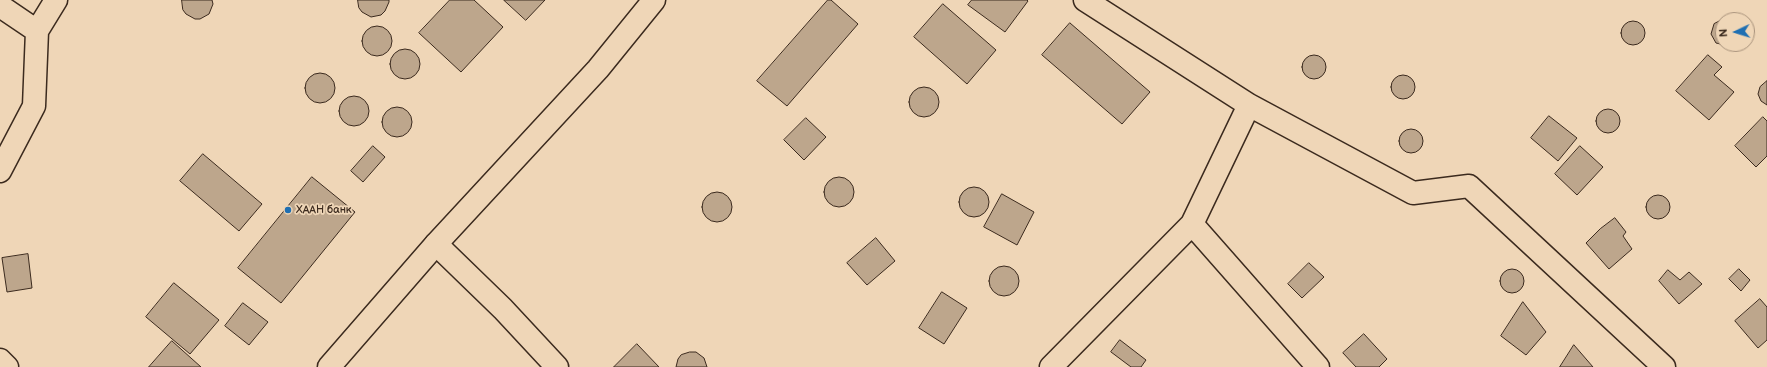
<!DOCTYPE html>
<html>
<head>
<meta charset="utf-8">
<style>
	body { margin:0 }
	#map { position:relative; width:1767px; height:367px; overflow:hidden; background:#efd6b7; font-family:"Balsamiq Sans",sans-serif }
	canvas { display:block }
	.north { position:absolute; left:1715px; top:12px; width:40px; height:40px; box-sizing:border-box; background:#efd6b7; border:1px solid #a7917a; border-radius:50%; rotate:266deg; font-size:11px; font-weight:700; line-height:16px; text-align:center; color:#3b2a1e }
	.north::after { content:''; display:block; margin:auto; width:14px; height:18px; background:#1f6fb2; clip-path:polygon(50% 0,100% 100%,50% 72%,0 100%) }
</style>
</head>
<body>
<div id="map">
<canvas width="1767" height="367"></canvas>
<div class="north">N</div>
</div>
<script>
const ctx = document.querySelector('canvas').getContext('2d');
ctx.lineJoin = 'round';
function paint(path, color) { ctx.fillStyle = color; ctx.fill(path, 'evenodd'); }
function trace(path, color, width, dash) { ctx.strokeStyle = color; ctx.lineWidth = width; ctx.lineCap = dash ? 'butt' : 'round'; ctx.setLineDash(dash || []); ctx.stroke(path); }
function drawText(font, color, halo, rows, align = 'center') {
  ctx.font = font + ' "Balsamiq Sans",sans-serif'; ctx.lineWidth = 3.5; ctx.setLineDash([]); ctx.textBaseline = 'middle'; ctx.strokeStyle = halo; ctx.fillStyle = color; for (const [text, x, y, turn = 0] of rows) {
    ctx.save(); ctx.translate(x, y); ctx.rotate((+turn || 0) * Math.PI / 180); ctx.textAlign = isNaN(turn) ? turn : align; if (halo) ctx.strokeText(text, 0, 0); ctx.fillText(text, 0, 0); ctx.restore();
  }
}
const building = new Path2D(`
	M 182,0 L 212,0 L 213,4 L 209,14 L 200,19 L 195,19 L 186,14 L 183,10 Z
	M 358,0 L 389,0 L 389,2 L 385,11 L 381,15 L 371,17 L 362,12 L 359,8 Z
	M 450,0 L 474,0 L 503,27 L 461,72 L 419,33 Z
	M 504,0 L 545,0 L 526,20 Z
	M 828,0 L 831,0 L 858,24 L 787,106 L 757,81 Z
	M 972,0 L 1027,0 L 1028,1 L 1005,32 L 968,5 Z
	M 943,4 L 996,50 L 967,84 L 914,37 Z
	M 1722,20 L 1723,44 L 1729,44 L 1725,45 L 1716,43 L 1711,34 L 1714,24 Z
	M1621 33a12 12 0 1 1 24 0a12 12 0 1 1-24 0Z
	M 1070,23 L 1150,92 L 1122,124 L 1042,55 Z
	M362 41a15 15 0 1 1 30 0a15 15 0 1 1-30 0Z
	M390 64a15 15 0 1 1 30 0a15 15 0 1 1-30 0Z
	M1302 67a12 12 0 1 1 24 0a12 12 0 1 1-24 0Z
	M 1708,55 L 1722,67 L 1714,75 L 1734,92 L 1709,120 L 1676,91 Z
	M305 88a15 15 0 1 1 30 0a15 15 0 1 1-30 0Z
	M1391 87a12 12 0 1 1 24 0a12 12 0 1 1-24 0Z
	M 1767,81 L 1767,105 L 1761,101 L 1758,94 L 1760,87 Z
	M909 102a15 15 0 1 1 30 0a15 15 0 1 1-30 0Z
	M339 111a15 15 0 1 1 30 0a15 15 0 1 1-30 0Z
	M382 122a15 15 0 1 1 30 0a15 15 0 1 1-30 0Z
	M1596 121a12 12 0 1 1 24 0a12 12 0 1 1-24 0Z
	M 1549,116 L 1577,138 L 1558,161 L 1531,138 Z
	M 1763,117 L 1767,121 L 1767,156 L 1756,167 L 1735,146 Z
	M 806,118 L 826,137 L 804,160 L 784,140 Z
	M1399 141a12 12 0 1 1 24 0a12 12 0 1 1-24 0Z
	M 373,146 L 385,157 L 363,182 L 351,171 Z
	M 1580,146 L 1603,167 L 1577,195 L 1555,174 Z
	M 203,154 L 262,204 L 239,231 L 180,181 Z
	M824 192a15 15 0 1 1 30 0a15 15 0 1 1-30 0Z
	M 312,177 L 355,212 L 281,303 L 238,268 Z
	M959 202a15 15 0 1 1 30 0a15 15 0 1 1-30 0Z
	M702 207a15 15 0 1 1 30 0a15 15 0 1 1-30 0Z
	M 1002,194 L 1034,212 L 1017,245 L 984,227 Z
	M1646 207a12 12 0 1 1 24 0a12 12 0 1 1-24 0Z
	M 1615,218 L 1626,232 L 1623,236 L 1632,249 L 1609,269 L 1586,243 L 1600,229 Z
	M 876,238 L 895,261 L 867,285 L 847,263 Z
	M 28,254 L 32,288 L 7,292 L 2,258 Z
	M 1309,263 L 1324,277 L 1302,298 L 1288,284 Z
	M989 281a15 15 0 1 1 30 0a15 15 0 1 1-30 0Z
	M 1739,269 L 1750,280 L 1741,291 L 1729,279 Z
	M1500 281a12 12 0 1 1 24 0a12 12 0 1 1-24 0Z
	M 1668,270 L 1680,280 L 1689,272 L 1702,284 L 1679,304 L 1659,281 Z
	M 174,283 L 219,320 L 190,354 L 146,317 Z
	M 942,292 L 967,308 L 944,344 L 919,328 Z
	M 1760,299 L 1767,307 L 1767,340 L 1758,348 L 1735,321 Z
	M 1523,302 L 1546,332 L 1526,355 L 1501,336 Z
	M 243,303 L 268,322 L 249,345 L 225,326 Z
	M 1364,334 L 1387,359 L 1379,367 L 1356,367 L 1343,353 Z
	M 1120,340 L 1146,360 L 1141,367 L 1131,367 L 1111,352 Z
	M 172,341 L 201,367 L 149,367 Z
	M 637,344 L 659,367 L 614,367 Z
	M 1574,345 L 1593,367 L 1560,367 Z
	M 690,352 L 696,352 L 704,358 L 707,367 L 676,367 L 678,359 L 681,355 Z`);
paint(building, '#bda68c');
trace(building, '#3b2a1e', 1);
const street = new Path2D(`
	M 1085,0 L 1249,105 L 1413,193 L 1469,186 L 1664,367
	M 0,6 L 37,31 L 34,106 L 0,171
	M 37,31 L 56,0
	M 1192,224 L 1318,367
	M 436,244 L 503,309 L 557,367
	M 0,360 L 7,367
	M 1051,367 L 1192,224 L 1249,105`);
const highway = new Path2D(`
	M 329,367 L 436,244 L 598,69 L 654,0`);
trace(street, '#3b2a1e', 25);
trace(highway, '#3b2a1e', 25);
trace(street, '#efd6b7', 22);
trace(highway, '#efd6b7', 22);
for (const [x, y, r, color] of [
	[288,210,4,"#1f6fb2"]
]) { const dot = new Path2D(); dot.arc(x, y, r, 0, 2 * Math.PI); ctx.fillStyle = color; ctx.fill(dot); trace(dot, '#efd6b7', 1.5); }
drawText('11px', '#3b2a1e', '#efd6b7', [
	["ХААН банк",296,210]
], 'left');
</script>
</body>
</html>
